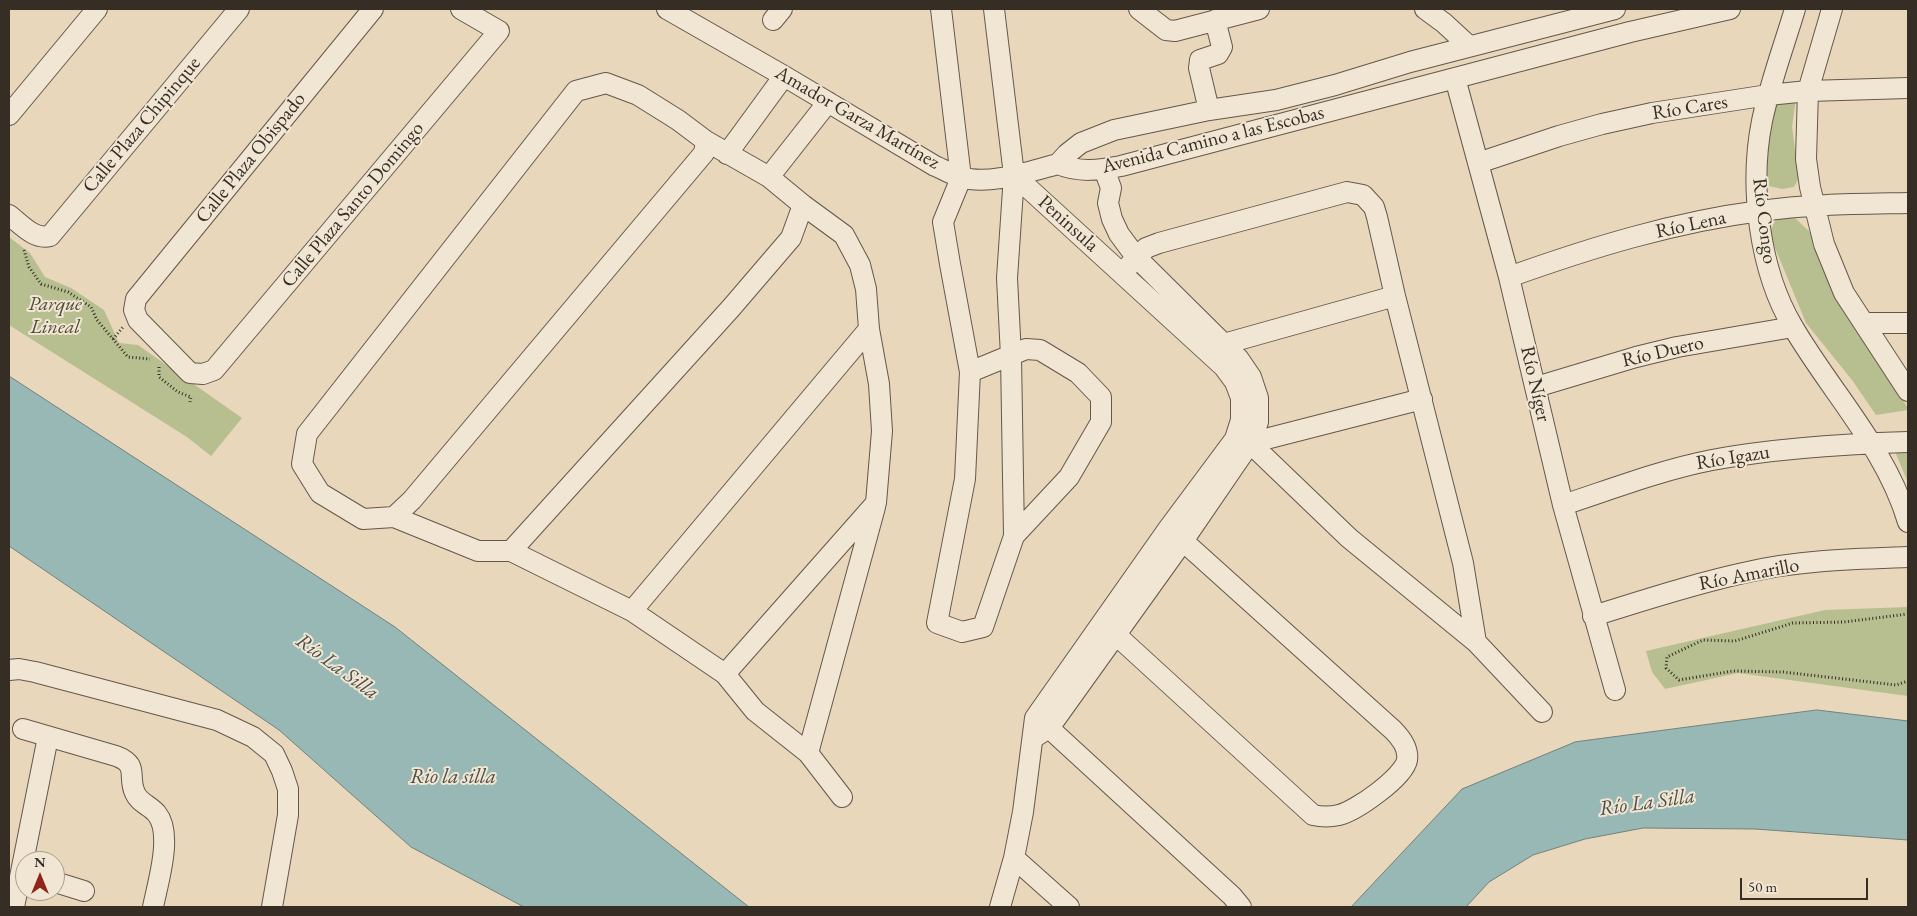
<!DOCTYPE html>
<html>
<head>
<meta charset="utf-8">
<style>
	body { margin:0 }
	#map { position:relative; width:1917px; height:916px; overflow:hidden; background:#e9d7bc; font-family:"EB Garamond",serif }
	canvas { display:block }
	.frame { position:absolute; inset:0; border:10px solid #362e24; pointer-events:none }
	.north { position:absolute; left:15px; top:851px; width:50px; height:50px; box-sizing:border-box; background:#f1e5d3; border:1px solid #a69c8d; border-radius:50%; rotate:0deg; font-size:14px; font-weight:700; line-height:20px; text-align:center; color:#362e24 }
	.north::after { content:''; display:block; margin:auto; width:18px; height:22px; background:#8f2418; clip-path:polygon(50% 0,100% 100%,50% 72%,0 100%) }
	.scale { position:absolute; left:1740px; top:878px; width:128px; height:22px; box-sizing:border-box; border:2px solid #362e24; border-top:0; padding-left:6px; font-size:15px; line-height:18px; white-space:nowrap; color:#362e24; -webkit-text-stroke:4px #f1e5d3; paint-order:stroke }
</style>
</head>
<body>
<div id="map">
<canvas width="1917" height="916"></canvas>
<div class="frame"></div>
<div class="north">N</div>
<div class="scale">50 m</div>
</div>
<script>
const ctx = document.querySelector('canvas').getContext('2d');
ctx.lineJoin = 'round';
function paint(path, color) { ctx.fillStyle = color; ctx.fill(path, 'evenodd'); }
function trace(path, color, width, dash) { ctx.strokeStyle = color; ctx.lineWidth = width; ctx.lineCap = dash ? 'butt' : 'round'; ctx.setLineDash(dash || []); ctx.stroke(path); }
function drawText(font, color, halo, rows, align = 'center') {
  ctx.font = font + ' "EB Garamond",serif'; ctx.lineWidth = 4; ctx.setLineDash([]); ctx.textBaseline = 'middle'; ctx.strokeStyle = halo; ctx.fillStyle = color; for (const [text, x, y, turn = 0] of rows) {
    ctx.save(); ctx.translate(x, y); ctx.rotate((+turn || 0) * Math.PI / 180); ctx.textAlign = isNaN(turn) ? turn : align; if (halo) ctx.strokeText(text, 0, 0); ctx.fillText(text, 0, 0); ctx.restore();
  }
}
paint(new Path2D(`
	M 1796,98 L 1792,127 L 1799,178 L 1794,187 L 1782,189 L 1769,186 L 1762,174 L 1773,102 Z
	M 1777,217 L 1795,218 L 1810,232 L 1834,297 L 1908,408 L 1908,410 L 1876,415 L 1852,380 L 1806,323 L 1769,233 Z
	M 9,237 L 30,253 L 45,277 L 71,288 L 104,310 L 119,343 L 138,345 L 242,418 L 211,456 L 187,437 L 9,325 Z
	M 1893,447 L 1908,447 L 1908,484 L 1907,480 Z
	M 1908,607 L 1908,696 L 1738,673 L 1665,689 L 1652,672 L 1646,651 L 1825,610 Z`), '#b7be90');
const water = new Path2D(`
	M 9,376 L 395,627 L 749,907 L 524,907 L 411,847 L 279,730 L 9,546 Z
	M 1817,710 L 1908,721 L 1908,840 L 1755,829 L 1643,828 L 1585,839 L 1533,855 L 1489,882 L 1466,907 L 1351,907 L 1462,789 L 1575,742 Z`);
paint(water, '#98b8b5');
trace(water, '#71817b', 1);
const minor = new Path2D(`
	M 373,9 L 136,299 L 134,310 L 138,320 L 190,373 L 203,374 L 214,370 L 499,31 L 461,9
	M 667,9 L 784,76 L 935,166 C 943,169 952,175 961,177 C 989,186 1030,171 1058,164
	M 941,9 L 961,178 L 943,222 L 950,264 L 970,372 L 965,479 L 937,623 L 962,632 L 983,627 L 1014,536 L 1011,356 L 1007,278 L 1014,175 L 994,9
	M 1139,9 L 1166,30 L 1175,31 L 1259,9
	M 1425,9 L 1444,23 L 1469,46
	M 1795,9 C 1784,46 1770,83 1762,121 C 1749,186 1759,270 1793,327 C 1831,392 1886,448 1908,522
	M 1832,9 L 1808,91 L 1806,159 L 1810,187 L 1824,244 L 1844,293 L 1908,391
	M 773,20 L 782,9
	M 1455,78 L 1509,277 L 1563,505 L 1615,690
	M 1209,110 L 1199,68 L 1200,60 L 1218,54 L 1222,47 L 1215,20
	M 9,115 L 97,9
	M 727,154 L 784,76
	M 1478,163 L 1559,136 L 1602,124 L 1652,113 L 1768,95 L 1808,91 L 1908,88
	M 1058,164 C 1079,173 1100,170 1121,166 L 1630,32 L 1730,9
	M 1058,164 L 1067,154 L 1081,143 L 1114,130 L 1209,110 L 1276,100 L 1335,85 L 1410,62 L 1615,9
	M 769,177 L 828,102
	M 9,215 C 21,224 34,240 50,236 L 239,9
	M 1122,273 L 1146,248 L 1159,243 L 1347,192 L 1363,195 L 1374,207 L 1377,217 L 1395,296 L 1463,563 L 1476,642
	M 1509,277 C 1590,248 1674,222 1760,211 C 1809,204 1859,204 1908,203
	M 1864,323 L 1908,323
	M 1213,347 L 1395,296
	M 970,372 L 1026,349 L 1040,350 L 1078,373 L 1101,397 L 1101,422 L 1069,477 L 1014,536
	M 1536,387 L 1636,357 L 1677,347 L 1793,327
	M 1237,440 L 1250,443 L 1349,538 L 1476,642 L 1542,712
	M 1250,443 L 1422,399
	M 1563,505 C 1612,489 1661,470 1712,460 C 1776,448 1843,444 1908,442
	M 394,517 L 478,551 L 511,551 L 632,611 L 725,674 L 755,711 L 808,753 L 842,797
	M 511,551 L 731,308 L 791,238 L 803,205 L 769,177 L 706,141 L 678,120 L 638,95 L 606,83 L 576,91 L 307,434 L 302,464 L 320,493 L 363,519 L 394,517 L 412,500 L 704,153 L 706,141
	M 632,611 L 869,329 L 866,289 L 860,265 L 844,235 L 803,205
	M 1593,616 C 1645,600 1696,583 1748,572 C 1801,560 1855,559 1908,557
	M 1103,623 L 1313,815 C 1322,817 1330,817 1339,815 C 1356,811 1404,777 1407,760 C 1409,748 1401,738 1393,730 L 1183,541 L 1168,529
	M 9,670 L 19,669 L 35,672 L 217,720 L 253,737 L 274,754 L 282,771 L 288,789 L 288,815 L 272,907
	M 725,674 L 876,503 L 882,431 L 879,384 L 869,329
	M 1039,721 L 1049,728 L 1232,896 L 1241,907
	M 23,729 L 116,756 C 140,765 127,776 135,793 C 139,803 151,806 157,814 C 173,834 158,882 153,907
	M 1033,738 L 1049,728 L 1183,541 L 1250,443 L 1258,422 L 1258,398 L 1251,377 L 1238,358 L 1136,257 L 1119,234 L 1112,219 L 1108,203 L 1111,188 L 1104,169
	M 808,753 L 875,507
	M 1014,858 L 1069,907
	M 55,882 L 84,891
	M 14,907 L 48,737
	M 1000,907 L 1014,858 L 1023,812 L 1035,718 L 1168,529 L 1235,439 L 1241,420 L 1241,398 L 1235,382 L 1224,367 L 1014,175`);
trace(minor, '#63584a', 22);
trace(new Path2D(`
	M 24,250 L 29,267 L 41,284 L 68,292 L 91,307 L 97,320 L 128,357 L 150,359
	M 113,339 L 123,327
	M 159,367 L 159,377 L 178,392 L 191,397 L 190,402
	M 1908,614 L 1844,622 L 1793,623 L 1735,641 L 1703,640 L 1667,657 L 1666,668 L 1679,680 L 1733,671 L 1783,672 L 1896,685 L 1908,681`), '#362e24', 3, [1, 2.5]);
trace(minor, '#f1e5d3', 20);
drawText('20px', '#362e24', '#f1e5d3', [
	["Río Cares",1690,108,-9],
	["Amador Garza Martínez",857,118,30],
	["Calle Plaza Chipinque",142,125,-50],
	["Avenida Camino a las Escobas",1213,140,-14],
	["Calle Plaza Obispado",251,158,-51],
	["Calle Plaza Santo Domingo",353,205,-50],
	["Río Congo",1764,221,83],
	["Peninsula",1068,224,42],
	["Río Lena",1691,225,-12],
	["Río Duero",1663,352,-13],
	["Río Níger",1535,384,77],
	["Río Igazu",1733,458,-9],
	["Río Amarillo",1749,575,-11]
]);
drawText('italic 20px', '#504b3a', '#f1e5d3', [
	["Parque",55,305],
	["Lineal",55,328]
]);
drawText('italic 21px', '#4e5048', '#f1e5d3', [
	["Río La Silla",337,667,36],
	["Rio la silla",453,777],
	["Río La Silla",1647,803,-8]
]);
</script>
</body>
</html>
